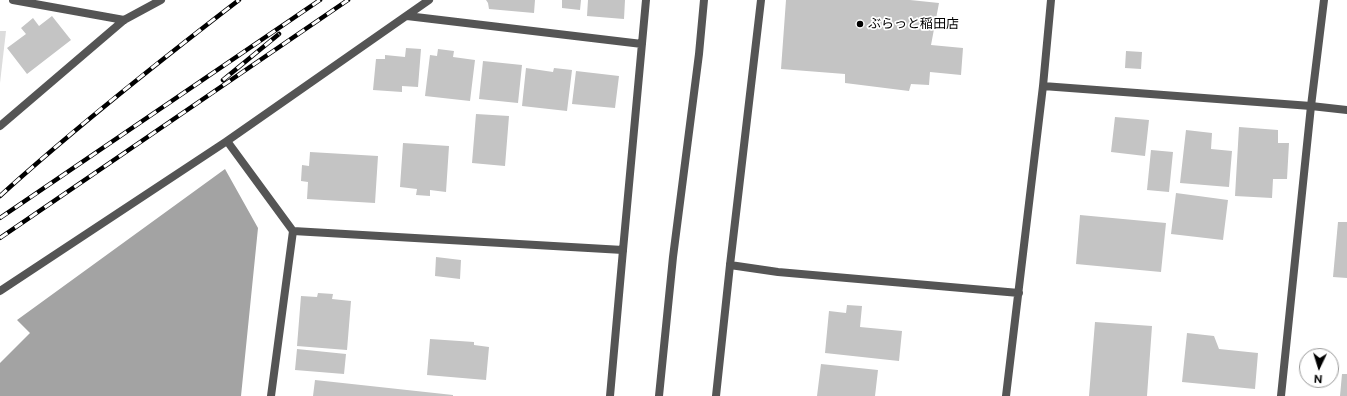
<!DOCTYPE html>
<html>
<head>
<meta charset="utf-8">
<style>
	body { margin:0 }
	#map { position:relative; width:1347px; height:396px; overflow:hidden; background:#fff; font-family:"Public Sans",sans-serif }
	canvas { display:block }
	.north { position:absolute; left:1299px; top:348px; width:40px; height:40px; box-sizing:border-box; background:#fff; border:1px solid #999; border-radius:50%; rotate:184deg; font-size:11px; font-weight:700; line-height:16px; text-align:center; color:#000 }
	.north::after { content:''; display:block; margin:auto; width:14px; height:18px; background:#000; clip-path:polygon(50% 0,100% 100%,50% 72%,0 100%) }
</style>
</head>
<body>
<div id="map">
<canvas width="1347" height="396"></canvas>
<div class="north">N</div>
</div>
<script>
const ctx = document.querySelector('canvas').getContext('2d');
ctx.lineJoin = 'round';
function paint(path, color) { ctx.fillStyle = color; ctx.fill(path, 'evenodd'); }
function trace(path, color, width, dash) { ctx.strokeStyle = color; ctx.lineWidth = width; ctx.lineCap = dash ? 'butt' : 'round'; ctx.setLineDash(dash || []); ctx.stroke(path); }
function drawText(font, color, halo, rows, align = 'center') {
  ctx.font = font + ' "Public Sans","Noto Sans JP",sans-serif'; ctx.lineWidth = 3.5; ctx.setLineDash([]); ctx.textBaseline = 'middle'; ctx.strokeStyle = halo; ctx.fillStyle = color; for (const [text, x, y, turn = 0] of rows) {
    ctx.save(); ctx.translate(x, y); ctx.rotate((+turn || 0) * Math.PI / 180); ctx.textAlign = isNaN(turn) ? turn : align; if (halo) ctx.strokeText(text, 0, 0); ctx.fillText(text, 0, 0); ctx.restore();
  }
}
paint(new Path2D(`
	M 0,31 L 6,31 L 0,83 Z`), '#dcdcdc');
paint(new Path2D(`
	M 225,169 L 258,228 L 241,396 L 0,396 L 0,363 L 30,333 L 17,320 Z`), '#a3a3a3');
paint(new Path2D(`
	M 486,0 L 535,0 L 534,13 L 489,9 L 488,3 Z
	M 562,0 L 581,0 L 580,10 L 562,8 Z
	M 588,0 L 625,0 L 624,19 L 587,16 Z
	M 786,0 L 910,0 L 939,3 L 931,45 L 963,48 L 961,75 L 930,72 L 929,85 L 911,84 L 909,91 L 845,83 L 845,74 L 781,69 Z
	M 52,16 L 71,40 L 27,74 L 7,48 L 26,34 L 21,28 L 33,18 L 39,26 Z
	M 406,48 L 421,49 L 418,87 L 402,86 L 402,92 L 373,90 L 376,59 L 385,59 L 385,55 L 405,57 Z
	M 438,49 L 454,51 L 453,57 L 475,60 L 470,101 L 425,96 L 430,55 L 437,56 Z
	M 1126,51 L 1142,52 L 1141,69 L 1125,68 Z
	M 483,61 L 522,65 L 518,103 L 479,99 Z
	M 526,68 L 553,72 L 554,68 L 572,70 L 567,111 L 522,106 Z
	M 576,71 L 619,76 L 615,108 L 572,104 Z
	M 476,114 L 509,116 L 505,166 L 472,163 Z
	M 1115,117 L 1149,120 L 1145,156 L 1111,152 Z
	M 1239,127 L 1278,130 L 1278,143 L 1289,143 L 1287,179 L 1273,179 L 1272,198 L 1235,196 Z
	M 1186,130 L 1212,133 L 1211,149 L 1232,151 L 1229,187 L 1180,183 Z
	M 403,143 L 449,146 L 446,192 L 430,190 L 430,196 L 416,195 L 417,189 L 400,187 Z
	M 1151,150 L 1173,152 L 1169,192 L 1147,190 Z
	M 310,152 L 378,156 L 375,203 L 307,199 L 308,182 L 301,181 L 302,165 L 309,166 Z
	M 1176,193 L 1228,200 L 1223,240 L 1171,234 Z
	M 1080,215 L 1166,223 L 1161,272 L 1076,264 Z
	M 1338,222 L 1347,222 L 1347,278 L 1333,277 Z
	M 436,257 L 461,260 L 460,279 L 435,276 Z
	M 318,293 L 333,294 L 332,299 L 351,301 L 347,350 L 297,346 L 301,296 L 317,297 Z
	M 847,305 L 862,306 L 860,327 L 902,331 L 899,361 L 825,353 L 829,311 L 846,313 Z
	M 1095,322 L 1152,326 L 1147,396 L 1089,396 Z
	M 1187,333 L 1214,336 L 1219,349 L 1258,353 L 1255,389 L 1182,382 Z
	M 430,339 L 474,342 L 474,345 L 489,347 L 486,380 L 427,375 Z
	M 297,349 L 346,354 L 344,374 L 295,370 Z
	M 821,364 L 878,370 L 875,396 L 817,396 Z
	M 1342,374 L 1347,374 L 1347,396 L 1340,396 Z
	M 315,380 L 453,395 L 453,396 L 313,396 Z`), '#c4c4c4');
trace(new Path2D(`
	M 610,396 L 623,250
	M 716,396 L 730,265`), '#555', 8);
trace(new Path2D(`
	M 13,0 L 124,20
	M 761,0 L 730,265 L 778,272 L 1019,293
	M 407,16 L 642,44
	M 1043,86 L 1311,106 L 1347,110
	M 0,126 L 124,20 L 161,0
	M 227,141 L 293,231 L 271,396
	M 293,231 L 623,250 L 646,0
	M 0,291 L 227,141 L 429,0
	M 1006,396 L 1043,86 L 1051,0`), '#555', 8);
trace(new Path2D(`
	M 659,396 L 673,257 L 699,54 L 704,0
	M 1281,396 L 1311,106 L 1324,0`), '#555', 8);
const rail = new Path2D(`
	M 223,80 L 279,34
	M 0,196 C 76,127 157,63 239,0
	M 0,218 L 320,0
	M 0,238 L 348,0`);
trace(rail, '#000', 4.5);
trace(rail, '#fff', 3, [9]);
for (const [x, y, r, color] of [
	[860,24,4,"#000"]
]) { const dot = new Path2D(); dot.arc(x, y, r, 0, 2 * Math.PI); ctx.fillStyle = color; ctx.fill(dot); trace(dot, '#fff', 1.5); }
drawText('13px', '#000', '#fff', [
	["ぶらっと稲田店",868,24]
], 'left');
</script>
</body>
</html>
